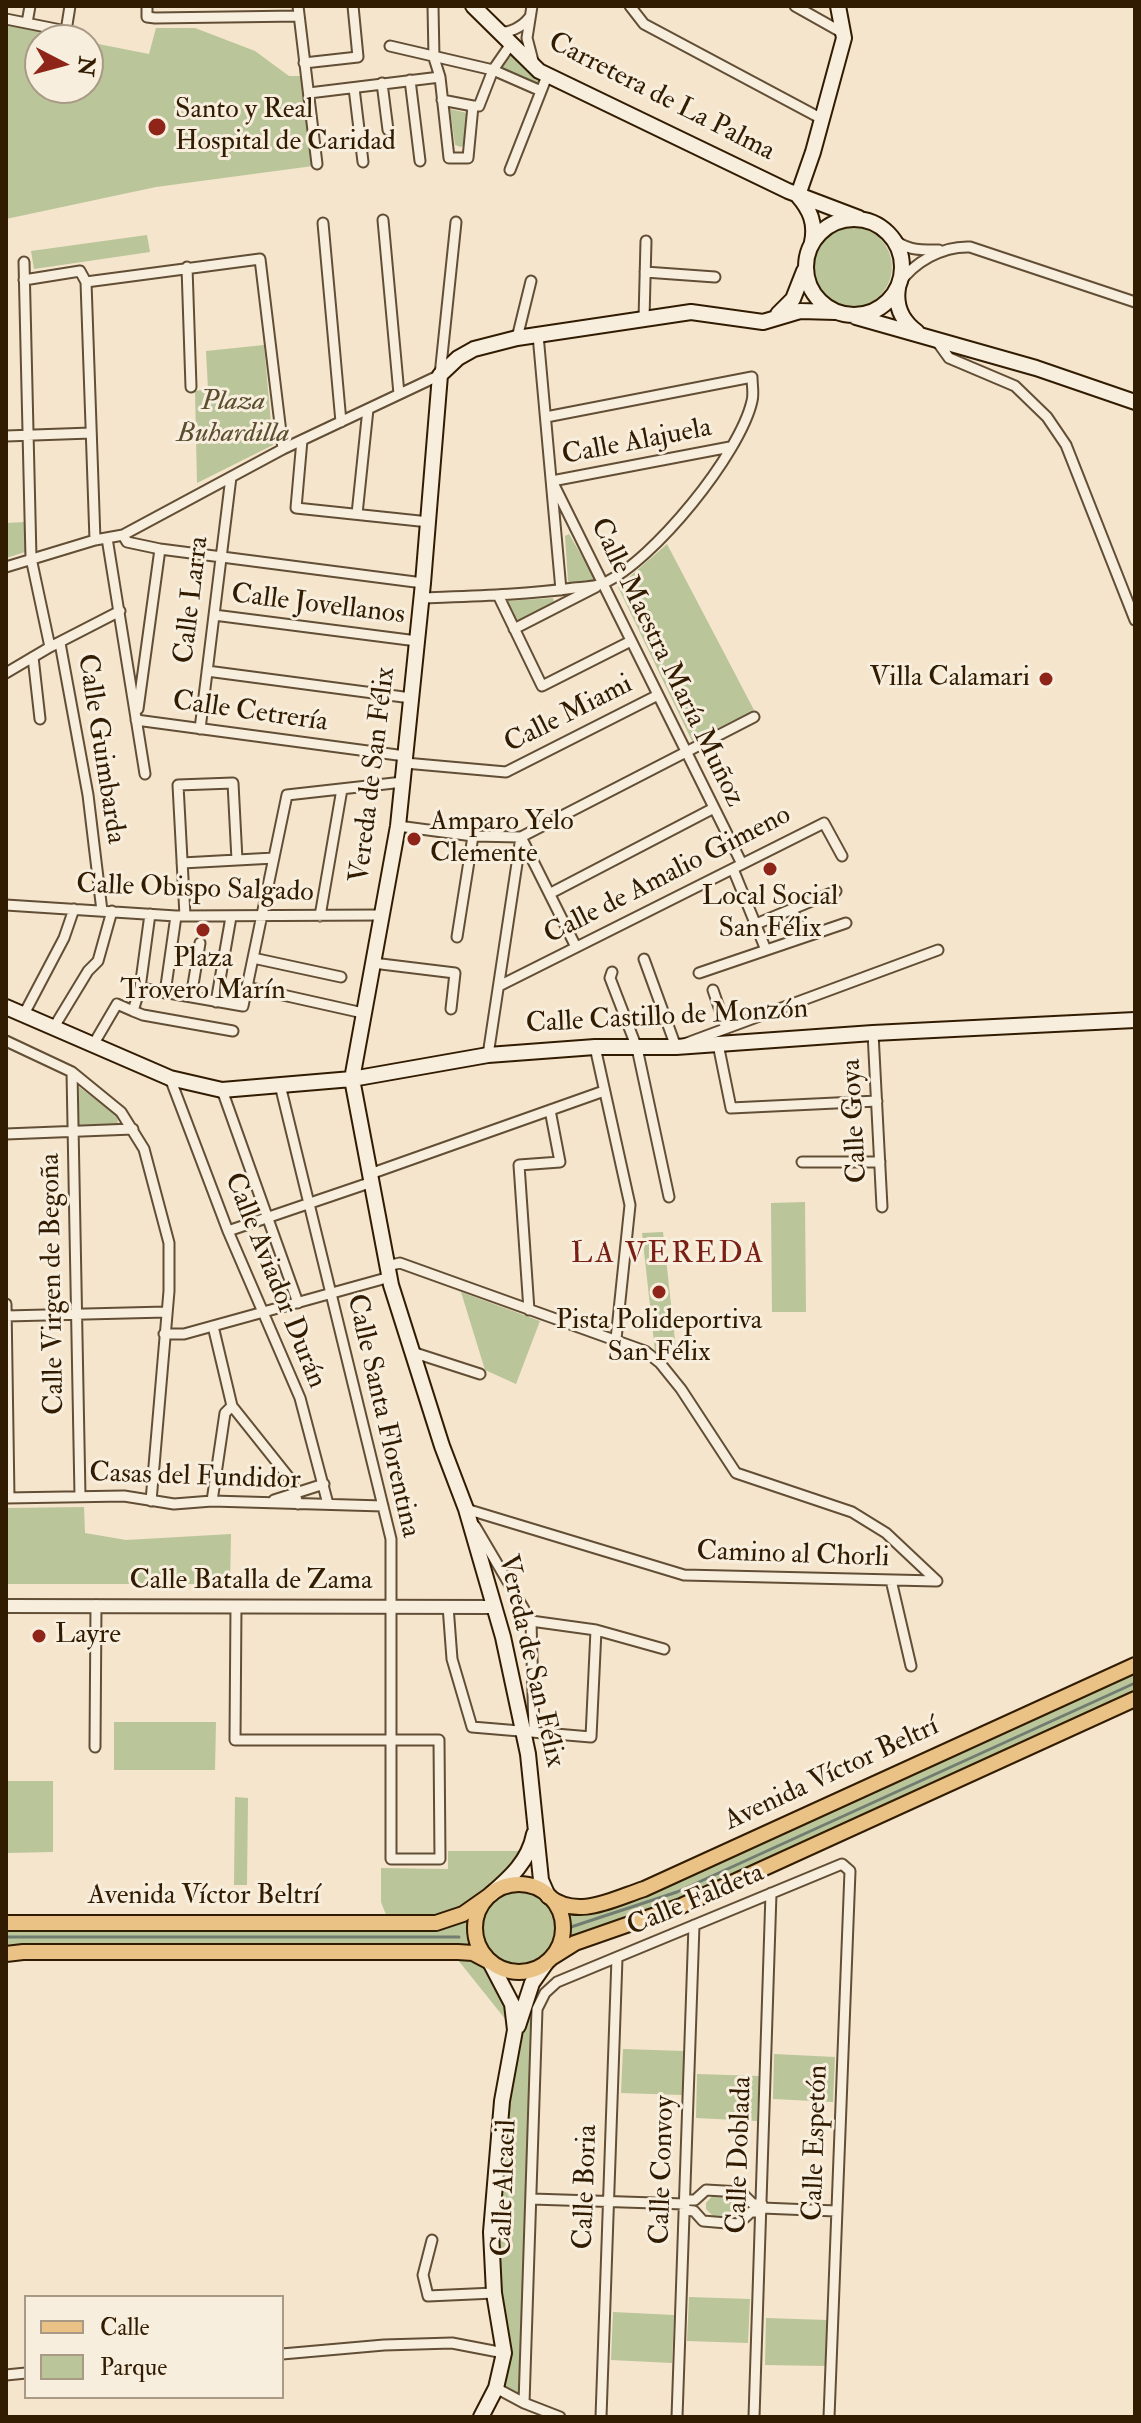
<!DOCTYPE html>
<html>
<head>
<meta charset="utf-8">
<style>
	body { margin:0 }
	#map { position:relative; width:1141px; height:2423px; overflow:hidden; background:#f4e5cc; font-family:"IM FELL Double Pica",serif }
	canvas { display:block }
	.frame { position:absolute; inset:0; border:8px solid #321c01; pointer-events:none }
	.legend { position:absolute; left:24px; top:2295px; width:260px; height:104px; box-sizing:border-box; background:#f8eede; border:2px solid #a99a86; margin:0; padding:10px 14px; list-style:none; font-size:24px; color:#321c01 }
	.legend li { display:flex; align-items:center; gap:16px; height:40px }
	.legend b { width:40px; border:2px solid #a99a86 }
	.north { position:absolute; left:24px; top:24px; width:80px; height:80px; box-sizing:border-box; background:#f8eede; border:2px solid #a99a86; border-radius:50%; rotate:96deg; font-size:22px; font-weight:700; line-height:32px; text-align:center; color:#321c01 }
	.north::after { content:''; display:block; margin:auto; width:28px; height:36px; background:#8f2418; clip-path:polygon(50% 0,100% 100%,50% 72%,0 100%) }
</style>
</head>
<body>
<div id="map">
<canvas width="1141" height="2423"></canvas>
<div class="frame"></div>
<ul class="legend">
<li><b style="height:10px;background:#eac286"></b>Calle</li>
<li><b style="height:22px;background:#bac599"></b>Parque</li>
</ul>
<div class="north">N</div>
</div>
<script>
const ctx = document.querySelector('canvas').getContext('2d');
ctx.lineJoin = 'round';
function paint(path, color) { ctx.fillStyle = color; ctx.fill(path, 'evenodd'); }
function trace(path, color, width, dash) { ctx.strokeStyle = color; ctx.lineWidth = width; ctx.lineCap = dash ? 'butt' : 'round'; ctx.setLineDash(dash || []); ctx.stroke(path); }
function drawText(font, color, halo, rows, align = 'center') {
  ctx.font = font + ' "IM FELL Double Pica",serif'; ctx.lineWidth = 6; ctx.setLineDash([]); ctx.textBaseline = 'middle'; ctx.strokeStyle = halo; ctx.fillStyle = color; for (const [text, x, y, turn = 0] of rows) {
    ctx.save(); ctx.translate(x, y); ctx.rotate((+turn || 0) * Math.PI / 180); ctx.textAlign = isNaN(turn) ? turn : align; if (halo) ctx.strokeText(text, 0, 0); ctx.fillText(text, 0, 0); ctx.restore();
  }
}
paint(new Path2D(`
	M 6,25 L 79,40 L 40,40 L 40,88 L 88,88 L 88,42 L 149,54 L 156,28 L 195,28 L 255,51 L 289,76 L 303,76 L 313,166 L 156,187 L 6,219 Z
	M 510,52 L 541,79 L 538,86 L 501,71 L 499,66 Z
	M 450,109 L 467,113 L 464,145 L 461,147 L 455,145 Z
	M812 267a40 40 0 1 1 80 0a40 40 0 1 1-80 0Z
	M 147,235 L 150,252 L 34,269 L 31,251 Z
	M 264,345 L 273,445 L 197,483 L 195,391 L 208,389 L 206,351 Z
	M 25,522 L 25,552 L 6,558 L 6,523 Z
	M 569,534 L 594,577 L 590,583 L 571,584 L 568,581 L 565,536 Z
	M 667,544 L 754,710 L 692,741 L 618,587 Z
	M 553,598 L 554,602 L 517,623 L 507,601 Z
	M 79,1087 L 117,1115 L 118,1124 L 79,1125 Z
	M 805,1202 L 806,1312 L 772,1312 L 771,1203 Z
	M 663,1232 L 677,1358 L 655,1351 L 642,1233 Z
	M 461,1292 L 540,1321 L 516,1384 L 485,1370 Z
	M 84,1507 L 85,1533 L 126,1540 L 231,1534 L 230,1584 L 6,1584 L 6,1508 Z
	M 1135,1665 L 1135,1699 L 681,1906 L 586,1938 L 534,1970 L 520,1973 L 500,1968 L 510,2025 L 458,1960 L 458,1952 L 6,1954 L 6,1923 L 389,1922 L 381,1902 L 381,1868 L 448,1869 L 448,1851 L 519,1851 L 526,1857 L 509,1885 C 541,1881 538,1897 559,1903 C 569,1906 583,1905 593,1905 Z
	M 114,1722 L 216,1722 L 215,1770 L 114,1770 Z
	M 6,1781 L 53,1781 L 53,1852 L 6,1853 Z
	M 235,1797 L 248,1798 L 247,1885 L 234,1885 Z
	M 523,2008 L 537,2009 L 524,2403 L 496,2388 L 501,2370 L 494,2293 L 502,2101 Z
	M 623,2049 L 684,2051 L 682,2095 L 621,2093 Z
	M 774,2054 L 835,2057 L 833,2102 L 773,2099 Z
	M 697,2074 L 759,2076 L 757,2121 L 696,2118 Z
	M 713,2195 L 739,2199 L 741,2210 L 733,2217 L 713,2216 L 706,2209 L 706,2203 Z
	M 689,2297 L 750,2299 L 748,2343 L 687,2341 Z
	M 613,2312 L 674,2315 L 672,2363 L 611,2360 Z
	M 766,2318 L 827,2320 L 826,2366 L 765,2365 Z`), '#bac599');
trace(new Path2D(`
	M 571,1927 L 677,1892 L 1135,1683
	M 6,1937 L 459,1937`), '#727d72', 3);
const minor = new Path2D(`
	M 147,6 L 147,17 L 155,18 L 299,16
	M 298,6 L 317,164
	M 433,6 L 434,58 L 440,77 L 449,158 L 468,158 L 473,106 L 479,106 L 493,70 L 511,44
	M 532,6 L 527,38 L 533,61
	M 630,6 L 644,24 L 822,119
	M 795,6 L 843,33
	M 6,19 L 66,31 L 70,6
	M 27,23 L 30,6
	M 498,31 C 508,35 523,26 529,18
	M 390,46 L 493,70 L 541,91
	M 304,63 L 358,57 L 353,6
	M 410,80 L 420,161
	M 382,83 L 388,130
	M 354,88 L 363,162
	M 309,93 L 440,77
	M 442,100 L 473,106
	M 510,170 L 547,76
	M 383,220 L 399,394
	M 323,223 L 341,422
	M 891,236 C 904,251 921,250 939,250
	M 24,262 L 31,558 L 50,647
	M 187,267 L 191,387
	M 645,272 L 715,277
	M 24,280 L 80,271 L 86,282
	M 899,284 C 914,262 942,246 970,247 L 1135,302
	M 644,319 L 646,241
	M 538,335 L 561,590
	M 517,338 L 531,281
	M 936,340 L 949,358 L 1015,386 L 1047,417 L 1066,445 L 1135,620
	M 6,436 L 91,433
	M 302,440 L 296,508 L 429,522
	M 552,481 L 742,864
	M 552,481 L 730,447
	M 357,514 L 368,409
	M 123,535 L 127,542 L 160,549 L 423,583
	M 107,538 L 145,774
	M 95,540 L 86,282 L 260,259 L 283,449
	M 6,567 L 95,540 L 123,535 L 283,449 L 440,375 L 456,222
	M 498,595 L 542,686 L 631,641
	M 421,598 C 472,596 523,595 574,588 C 583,587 595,587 604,583 C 653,561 740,454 752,401 C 754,394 752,385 752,377 L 546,417
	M 214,615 L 417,641
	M 514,629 L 596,587
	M 60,643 L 88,795 L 102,911
	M 33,657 L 40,719
	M 207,671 L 411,698
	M 6,673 L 50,647 L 120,611
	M 138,709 L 160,549
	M 136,720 L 405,756
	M 200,729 L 231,477
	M 405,763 L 506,772 L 658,695
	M 398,826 L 473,836 L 521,837 L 754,717
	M 521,837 L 576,947
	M 182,863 L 274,858
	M 733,869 L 766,950
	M 551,893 L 714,808
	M 6,905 L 176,916 L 382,915
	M 792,909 L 804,937
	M 185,916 L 178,785 L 233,783 L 237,860
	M 320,916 L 342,789
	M 756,924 L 836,891
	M 457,937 L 473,836
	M 253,958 L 341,977
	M 644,959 L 676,1047 L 938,950
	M 373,963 L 455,973 L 451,1009
	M 612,972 L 610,978 L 637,1048 L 669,1197
	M 699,973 L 846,923
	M 499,986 L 824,823 L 842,856
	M 247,987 L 363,1013
	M 140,988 L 243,1006 L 287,795 L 403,782
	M 713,990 L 726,1028
	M 165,993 L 176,916
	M 191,997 L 200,943
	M 216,1002 L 231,917
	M 133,1011 L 143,1015 L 233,1031
	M 24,1014 L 64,938 L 74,909
	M 54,1027 L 88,971 L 98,961 L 112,911
	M 873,1033 L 882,1207
	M 6,1041 L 72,1072 L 121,1112 L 144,1149 L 169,1243 L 169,1291 L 151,1501
	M 718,1044 L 731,1108 L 877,1101
	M 93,1045 L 117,1004 L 133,1011 L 140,988 L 150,914
	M 595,1047 L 630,1205 L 616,1339
	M 488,1055 L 521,837
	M 72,1072 L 80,1496
	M 170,1078 L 228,1231 L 300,1398 L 328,1504
	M 222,1090 L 298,1303
	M 6,1134 L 133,1129
	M 802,1162 L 880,1162
	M 370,1174 L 604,1091
	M 228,1231 L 372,1182
	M 387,1266 L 400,1263 L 645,1351 L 660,1363 L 681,1389 L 736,1473 L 852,1512 L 886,1533 L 937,1581
	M 6,1304 L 9,1498
	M 529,1310 L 519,1165 L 560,1162 L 550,1110
	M 6,1316 L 166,1312
	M 213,1326 L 232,1406 L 291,1480 L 298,1504
	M 164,1334 L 184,1334 L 390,1277
	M 412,1352 L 480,1374
	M 6,1498 L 124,1496 L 174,1504 L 212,1501 L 383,1506
	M 274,1500 L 324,1484
	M 212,1501 L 225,1413 L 232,1406
	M 466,1509 L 684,1575 L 936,1581
	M 475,1526 L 531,1621 L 534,1730
	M 891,1580 L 911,1666
	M 236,1606 L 235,1740 L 439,1740 L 440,1859 L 391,1859 L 391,1539 L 280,1085
	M 448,1606 L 452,1659 L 472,1727 L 591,1737 L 596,1630
	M 531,1621 L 596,1630 L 664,1649
	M 95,1747 L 96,1605
	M 532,2199 L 685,2204
	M 685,2200 L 695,2200 L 706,2190 L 741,2192 L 753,2204 L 762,2204
	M 762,2208 L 836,2211
	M 684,2210 L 694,2211 L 703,2221 L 738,2224 L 751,2212 L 761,2212
	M 432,2240 L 423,2275 L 428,2296 L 494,2293
	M 282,2354 L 384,2345 L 452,2343 L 504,2353
	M 6,2375 L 26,2373
	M 496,2388 L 524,2403 L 560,2417
	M 524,2403 L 537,2009 L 545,1993 L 557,1982 L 842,1864 L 850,1871 L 829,2417
	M 601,2417 L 617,1958
	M 677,2417 L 694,1925
	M 754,2417 L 771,1893`);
const tertiary = new Path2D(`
	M 6,1606 L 495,1607`);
const secondary = new Path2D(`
	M 473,6 L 539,71 L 788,191 L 859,218
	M 798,195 L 813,152 L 844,38 L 838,6
	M 798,196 C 810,210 816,223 812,242
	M806 267a48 48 0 1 1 96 0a48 48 0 1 1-96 0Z
	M 898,288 C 895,306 902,321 917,332
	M 778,314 L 793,299 L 804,271
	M 856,317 L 1036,368 L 1135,402
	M 6,1007 L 170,1078 L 222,1090 L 352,1079 L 488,1055 L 595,1047 L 676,1047 L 873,1033 L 1135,1020
	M 490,1895 C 510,1878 529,1861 534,1834
	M 548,1896 L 541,1880 L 528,1754 L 503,1637 L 466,1509 L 442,1446 L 391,1285 L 352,1079 L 398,826 L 423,583 L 440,375 L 458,358 L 474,349 L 517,338 L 691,312 L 763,322 L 800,311 L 836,312
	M 518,2026 L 532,1983 L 546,1963
	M 481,2417 L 496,2388 L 504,2353 L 494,2293 L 491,2232 L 502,2101 L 515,2030 L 512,2004 L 490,1962`);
const primary = new Path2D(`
	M475 1928a44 44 0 1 1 88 0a44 44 0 1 1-88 0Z
	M 548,1896 C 577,1920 613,1899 644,1889 L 1135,1665
	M 6,1923 L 436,1923 L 463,1914 L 490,1895
	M 6,1954 L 23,1952 L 458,1952 L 473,1953 L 490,1962
	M 551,1958 L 575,1943 L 681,1906 L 1135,1699`);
trace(minor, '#624e34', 13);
trace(tertiary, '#624e34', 16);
trace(secondary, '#321c01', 18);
trace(primary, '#321c01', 18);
trace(minor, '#f8eede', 9);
trace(tertiary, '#f8eede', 12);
trace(secondary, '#f8eede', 14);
trace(primary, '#eac286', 14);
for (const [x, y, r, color] of [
	[157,127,10,"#8f2418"],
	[1046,679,8,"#8f2418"],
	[414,839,8,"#8f2418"],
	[770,869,8,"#8f2418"],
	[203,930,8,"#8f2418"],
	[659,1292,8,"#8f2418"],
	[39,1636,8,"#8f2418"]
]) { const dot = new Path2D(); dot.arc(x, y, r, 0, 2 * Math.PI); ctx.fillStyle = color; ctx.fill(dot); trace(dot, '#f8eede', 3); }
drawText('28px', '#321c01', '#f8eede', [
	["Carretera de La Palma",661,98,27],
	["Calle Alajuela",637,443,-11],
	["Calle Larra",193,600,-83],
	["Calle Jovellanos",318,606,7],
	["Calle Maestra María Muñoz",666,663,64],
	["Calle Cetrería",250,713,8],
	["Calle Miami",569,715,-27],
	["Calle Guimbarda",100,749,81],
	["Vereda de San Félix",374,775,-83],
	["Calle de Amalio Gimeno",668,876,-27],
	["Calle Obispo Salgado",195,890,2],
	["Calle Castillo de Monzón",667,1018,-3],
	["Calle Goya",856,1121,-93],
	["Calle Aviador Durán",274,1281,68],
	["Calle Virgen de Begoña",54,1284,-91],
	["Calle Santa Florentina",382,1416,77],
	["Casas del Fundidor",195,1478,2],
	["Camino al Chorli",793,1556,2],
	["Calle Batalla de Zama",251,1582],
	["Vereda de San Félix",530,1661,77],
	["Avenida Víctor Beltrí",832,1775,-25],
	["Avenida Víctor Beltrí",204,1897],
	["Calle Faldeta",696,1901,-23],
	["Calle Espetón",817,2143,-88],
	["Calle Doblada",741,2155,-88],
	["Calle Convoy",664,2170,-88],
	["Calle Boria",587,2187,-88],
	["Calle Alcacil",506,2188,-88]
]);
drawText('28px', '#321c01', '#f8eede', [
	["Santo y Real",175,111],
	["Hospital de Caridad",175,143],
	["Villa Calamari",1030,679,"right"],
	["Amparo Yelo",430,823],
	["Clemente",430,855],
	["Local Social",770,898,"center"],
	["San Félix",770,930,"center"],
	["Plaza",203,960,"center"],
	["Trovero Marín",203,992,"center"],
	["Pista Polideportiva",659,1322,"center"],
	["San Félix",659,1354,"center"],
	["Layre",55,1636]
], 'left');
drawText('italic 28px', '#5b4f2f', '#f8eede', [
	["Plaza",233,403],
	["Buhardilla",233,435]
]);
ctx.letterSpacing = '2px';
drawText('30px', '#7a1f14', '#f8eede', [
	["LA VEREDA",668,1256]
]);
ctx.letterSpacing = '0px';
</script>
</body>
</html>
